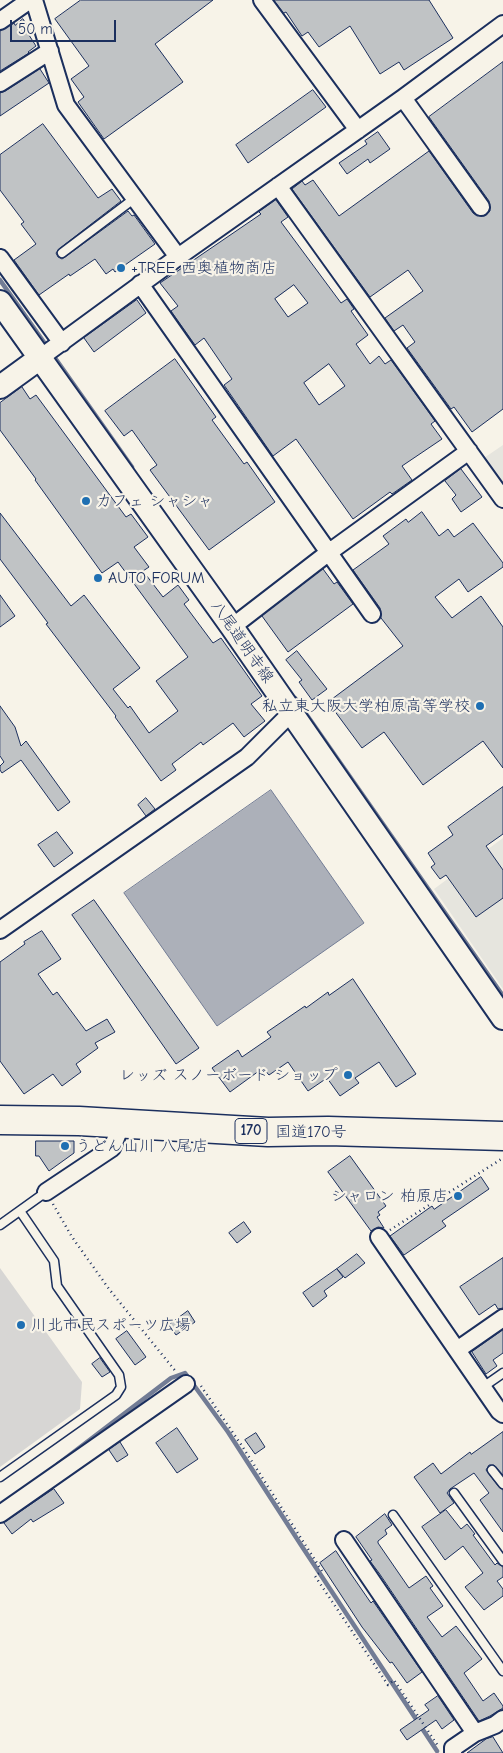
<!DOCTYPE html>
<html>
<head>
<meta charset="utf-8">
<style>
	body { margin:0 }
	#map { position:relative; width:503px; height:1753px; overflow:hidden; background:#f7f3e8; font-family:"Comic Neue",sans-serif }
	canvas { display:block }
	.scale { position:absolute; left:10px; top:20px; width:106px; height:22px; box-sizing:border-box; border:2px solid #1b2f5e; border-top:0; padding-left:6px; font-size:15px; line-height:18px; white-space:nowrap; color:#1b2f5e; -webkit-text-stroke:4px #f7f3e8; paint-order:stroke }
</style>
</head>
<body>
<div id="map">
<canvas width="503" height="1753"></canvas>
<div class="scale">50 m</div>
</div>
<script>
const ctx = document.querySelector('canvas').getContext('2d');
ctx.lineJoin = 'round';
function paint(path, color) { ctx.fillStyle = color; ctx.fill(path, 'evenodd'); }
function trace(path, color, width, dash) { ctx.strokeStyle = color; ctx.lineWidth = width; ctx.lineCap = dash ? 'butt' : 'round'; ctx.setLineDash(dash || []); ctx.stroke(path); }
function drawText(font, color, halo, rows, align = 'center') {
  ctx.font = font + ' "Comic Neue","Klee One",sans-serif'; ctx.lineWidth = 4.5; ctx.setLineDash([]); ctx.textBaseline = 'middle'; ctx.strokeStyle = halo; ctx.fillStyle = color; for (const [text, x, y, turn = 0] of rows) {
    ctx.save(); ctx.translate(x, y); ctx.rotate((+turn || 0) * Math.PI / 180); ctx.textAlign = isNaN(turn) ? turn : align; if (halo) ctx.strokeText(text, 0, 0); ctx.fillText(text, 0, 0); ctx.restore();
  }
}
paint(new Path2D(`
	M 503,445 L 503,491 L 481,460 Z
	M 503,838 L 503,989 L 434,889 Z`), '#e6e5de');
paint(new Path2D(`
	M 0,1268 L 82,1382 L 80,1409 L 0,1467 Z`), '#d7d6d4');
const water = new Path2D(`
	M 271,790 L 364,923 L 217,1026 L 124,893 Z`);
paint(water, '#acb0b9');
trace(water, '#727c95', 1);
trace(new Path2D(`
	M 0,280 L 132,467
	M 295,698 L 503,996
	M 58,1464 L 171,1378 L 185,1373 L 228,1432 L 301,1545 L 437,1751`), '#727c95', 4.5);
const building = new Path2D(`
	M 81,0 L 213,0 L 155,44 L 183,82 L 104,139 L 78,102 L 84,97 L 71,79 L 89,66 L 55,19 Z
	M 274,0 L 429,0 L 453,38 L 404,70 L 399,62 L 380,74 L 350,26 L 319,47 L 308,32 L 302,36 L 286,12 L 284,13 Z
	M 23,19 L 30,30 L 27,32 L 36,46 L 28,52 L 29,53 L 0,71 L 0,31 L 14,23 L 15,25 Z
	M 503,62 L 503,409 L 472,432 L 454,407 L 451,409 L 407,348 L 415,342 L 403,325 L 394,331 L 385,318 L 423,291 L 408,270 L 370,297 L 292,189 L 302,181 L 305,185 L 313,180 L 339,216 L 429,151 L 473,213 L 477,216 L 486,215 L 490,211 L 489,201 L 429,117 Z
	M 40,69 L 49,83 L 0,116 L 0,93 L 5,91 Z
	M 313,90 L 326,107 L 248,163 L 236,145 Z
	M 43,124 L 98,198 L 112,189 L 121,201 L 59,249 L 56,253 L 58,257 L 62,259 L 65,257 L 128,211 L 132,216 L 134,215 L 155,244 L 115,272 L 113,269 L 106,274 L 95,259 L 70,276 L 69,274 L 39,295 L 14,260 L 36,244 L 21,224 L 24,222 L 0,190 L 0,155 Z
	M 378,132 L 390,149 L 370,163 L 368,159 L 347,174 L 339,163 L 367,144 L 365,141 Z
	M 276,200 L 288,217 L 281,222 L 341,303 L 347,299 L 354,309 L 351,311 L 368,335 L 356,344 L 370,364 L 379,356 L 385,364 L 391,360 L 435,421 L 431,424 L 442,439 L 402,466 L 412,480 L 392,494 L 390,492 L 353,519 L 296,439 L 273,456 L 224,385 L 232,379 L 204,338 L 195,345 L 171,311 L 178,306 L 160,283 L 261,214 L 259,212 ZM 294,285 L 308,303 L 288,317 L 275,299 ZM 329,364 L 345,386 L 319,405 L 304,383 Z
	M 137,300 L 146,313 L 94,352 L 84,338 Z
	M 175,359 L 216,417 L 212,420 L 244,464 L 247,462 L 275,502 L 209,550 L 150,470 L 157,465 L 132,430 L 124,436 L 105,411 Z
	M 22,387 L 30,399 L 36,395 L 126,517 L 131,514 L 148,537 L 134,547 L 149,567 L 143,571 L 163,597 L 178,585 L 189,600 L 184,604 L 213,643 L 221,638 L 262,696 L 251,704 L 265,721 L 244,737 L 233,723 L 203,745 L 201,742 L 172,764 L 176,770 L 161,781 L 115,717 L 116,716 L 46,624 L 48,623 L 0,559 L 0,513 L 71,606 L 84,595 L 140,668 L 113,689 L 128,708 L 130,706 L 149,733 L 178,711 L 156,681 L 188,657 L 118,562 L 102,573 L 35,480 L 36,479 L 0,430 L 0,403 Z
	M 461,469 L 482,497 L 461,512 L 452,499 L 456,495 L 445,481 Z
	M 422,512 L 439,536 L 448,529 L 454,537 L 473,523 L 503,563 L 503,567 L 468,592 L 459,579 L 435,597 L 452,618 L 481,596 L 503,627 L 503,768 L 483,741 L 423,785 L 384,732 L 362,748 L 328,702 L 403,646 L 381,618 L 380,608 L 353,570 L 389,544 L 383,536 L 406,519 L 408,522 Z
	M 323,569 L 334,584 L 337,582 L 353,604 L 288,652 L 262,616 Z
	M 0,595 L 15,616 L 0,627 Z
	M 297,651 L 327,689 L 312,700 L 299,682 L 302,680 L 286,660 Z
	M 0,706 L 15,727 L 21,746 L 26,741 L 70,802 L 58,811 L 21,760 L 2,773 L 0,770 L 0,766 L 4,762 L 0,756 Z
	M 503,787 L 503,834 L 486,846 L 503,870 L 503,898 L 476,917 L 446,875 L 440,879 L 431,867 L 435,864 L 428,853 L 453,835 L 448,827 Z
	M 146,798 L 155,809 L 146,816 L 138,805 Z
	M 57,832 L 73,853 L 54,867 L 38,845 Z
	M 94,900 L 199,1048 L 176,1064 L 72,915 Z
	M 42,931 L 61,959 L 38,974 L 53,995 L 57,992 L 86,1031 L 107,1019 L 115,1032 L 95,1043 L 98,1048 L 76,1064 L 81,1072 L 62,1086 L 53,1074 L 24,1094 L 0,1061 L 0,962 L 25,944 L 24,942 Z
	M 353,979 L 416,1074 L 396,1087 L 379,1062 L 355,1078 L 359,1083 L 340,1096 L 327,1078 L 308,1091 L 288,1062 L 269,1075 L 263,1068 L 230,1092 L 212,1068 L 238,1050 L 242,1057 L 271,1037 L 267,1032 L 305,1006 L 306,1008 L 328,992 L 329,995 Z
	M 36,1141 L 74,1141 L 74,1153 L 49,1171 L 39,1156 L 36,1156 Z
	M 350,1156 L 386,1206 L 378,1212 L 380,1215 L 377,1217 L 384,1228 L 378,1227 L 371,1231 L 328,1172 Z
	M 481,1177 L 489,1189 L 442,1221 L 446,1226 L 404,1255 L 390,1236 L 432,1206 L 434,1209 Z
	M 244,1222 L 251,1232 L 237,1243 L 229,1233 Z
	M 357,1254 L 365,1263 L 345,1278 L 337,1269 Z
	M 503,1258 L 503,1308 L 498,1309 L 495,1304 L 479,1315 L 460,1287 Z
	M 337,1269 L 343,1277 L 324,1291 L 327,1296 L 313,1307 L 303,1293 Z
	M 188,1311 L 195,1322 L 176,1335 L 169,1325 Z
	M 503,1330 L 503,1353 L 493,1360 L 497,1366 L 486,1374 L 472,1352 Z
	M 127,1331 L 146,1357 L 135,1365 L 116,1339 Z
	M 100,1358 L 110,1372 L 102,1377 L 92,1364 Z
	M 177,1428 L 198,1459 L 177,1473 L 156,1443 Z
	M 503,1432 L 503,1475 L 494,1465 L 489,1465 L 486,1470 L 499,1487 L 503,1490 L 503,1532 L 480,1500 L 489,1493 L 474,1473 L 450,1489 L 447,1493 L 454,1503 L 440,1513 L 414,1477 L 433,1463 L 441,1474 L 470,1452 L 471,1454 Z
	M 256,1433 L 265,1447 L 255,1454 L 245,1440 Z
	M 120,1442 L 128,1455 L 117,1462 L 109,1450 Z
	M 54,1489 L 64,1503 L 33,1522 L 31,1519 L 12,1534 L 4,1523 Z
	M 446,1510 L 461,1529 L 467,1524 L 475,1534 L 473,1535 L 495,1565 L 497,1563 L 503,1567 L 503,1577 L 497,1581 L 503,1589 L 503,1596 L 484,1610 L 465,1587 L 483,1573 L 463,1546 L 445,1560 L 422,1527 Z
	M 385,1514 L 392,1525 L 385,1530 L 387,1534 L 378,1541 L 378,1543 L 409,1588 L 426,1576 L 433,1586 L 430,1588 L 443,1606 L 427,1617 L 442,1637 L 456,1626 L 482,1659 L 464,1673 L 483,1701 L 494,1693 L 503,1706 L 503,1708 L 490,1716 L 479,1721 L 379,1573 L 370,1561 L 372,1560 L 356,1537 Z
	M 336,1551 L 351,1574 L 371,1603 L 373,1601 L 422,1672 L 407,1683 L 392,1662 L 390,1663 L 362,1627 L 320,1563 Z
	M 438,1696 L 454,1720 L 442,1729 L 436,1720 L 407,1740 L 400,1730 L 429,1710 L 425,1705 Z
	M 493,1737 L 503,1753 L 467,1753 L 486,1739 Z`);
paint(building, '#c0c3c5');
trace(building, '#1b2f5e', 1);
const lane = new Path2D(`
	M 62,253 L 135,198
	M 0,1225 L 46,1192
	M 483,1387 L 503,1373
	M 492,1470 L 503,1484
	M 0,1477 L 116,1395 L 121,1387 L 119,1375 L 57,1286 L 54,1261 L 20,1211
	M 454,1493 L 503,1561
	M 393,1515 L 503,1671`);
const street = new Path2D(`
	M 34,0 L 66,105 L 178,257
	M 262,0 L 358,130
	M 0,21 L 30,0
	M 0,83 L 50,51
	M 403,98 L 481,207
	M 278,186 L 503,499
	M 0,258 L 62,343
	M 140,284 L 372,614
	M 40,358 L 178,257 L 403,98 L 503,24
	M 232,627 L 328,553 L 469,451
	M 0,930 L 247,757 L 291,713
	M 46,1192 L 112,1148 L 122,1123
	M 379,1237 L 499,1411 L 503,1414
	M 457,1350 L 503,1318
	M 0,1514 L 186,1384
	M 344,1540 L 475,1733
	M 453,1753 L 453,1748 L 475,1733 L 495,1725 L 503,1719`);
const secondary = new Path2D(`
	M 0,302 L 232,627 L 503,1018
	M 0,387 L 40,358`);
const highway = new Path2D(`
	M 0,1120 L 79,1121 L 268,1132 L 328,1131 L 503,1136`);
trace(lane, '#1b2f5e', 11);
trace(street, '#1b2f5e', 20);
trace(secondary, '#1b2f5e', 26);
trace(highway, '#1b2f5e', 31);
trace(new Path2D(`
	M 53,1204 L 72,1237 L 109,1289 L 177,1373
	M 390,1230 L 503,1158
	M 201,1386 L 242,1446 L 322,1571 L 315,1576 L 388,1685 L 394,1680 L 438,1746`), '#1b2f5e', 2.5, [1, 4]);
trace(lane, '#f7f3e8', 8);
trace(street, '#f7f3e8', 16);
trace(secondary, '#f7f3e8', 22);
trace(highway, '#f7f3e8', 28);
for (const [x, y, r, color] of [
	[121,268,5,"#1f6fb2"],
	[86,501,5,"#1f6fb2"],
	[98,578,5,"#1f6fb2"],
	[480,706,5,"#1f6fb2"],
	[348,1075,5,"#1f6fb2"],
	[65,1146,5,"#1f6fb2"],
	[458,1196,5,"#1f6fb2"],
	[21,1325,5,"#1f6fb2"]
]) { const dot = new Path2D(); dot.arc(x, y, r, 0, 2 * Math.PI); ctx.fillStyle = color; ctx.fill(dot); trace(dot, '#f7f3e8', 2); }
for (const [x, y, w] of [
	[251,1131,32]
]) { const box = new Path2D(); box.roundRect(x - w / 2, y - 12.5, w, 25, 4); ctx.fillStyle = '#f7f3e8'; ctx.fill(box); trace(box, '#1b2f5e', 1); }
drawText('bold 15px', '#1b2f5e', null, [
	["170",251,1131]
]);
drawText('16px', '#1b2f5e', '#f7f3e8', [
	["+TREE 西奥植物商店",131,268],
	["カフェ シャシャ",96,501],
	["AUTO FORUM",108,578],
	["私立東大阪大学柏原高等学校",470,706,"right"],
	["レッズ スノーボード ショップ",338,1075,"right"],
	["うどん山川 八尾店",75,1146],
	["シャロン 柏原店",448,1196,"right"],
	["川北市民スポーツ広場",31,1325]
], 'left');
drawText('16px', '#1b2f5e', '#f7f3e8', [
	["八尾道明寺線",242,642,55],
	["国道170号",311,1132]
]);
</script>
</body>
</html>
